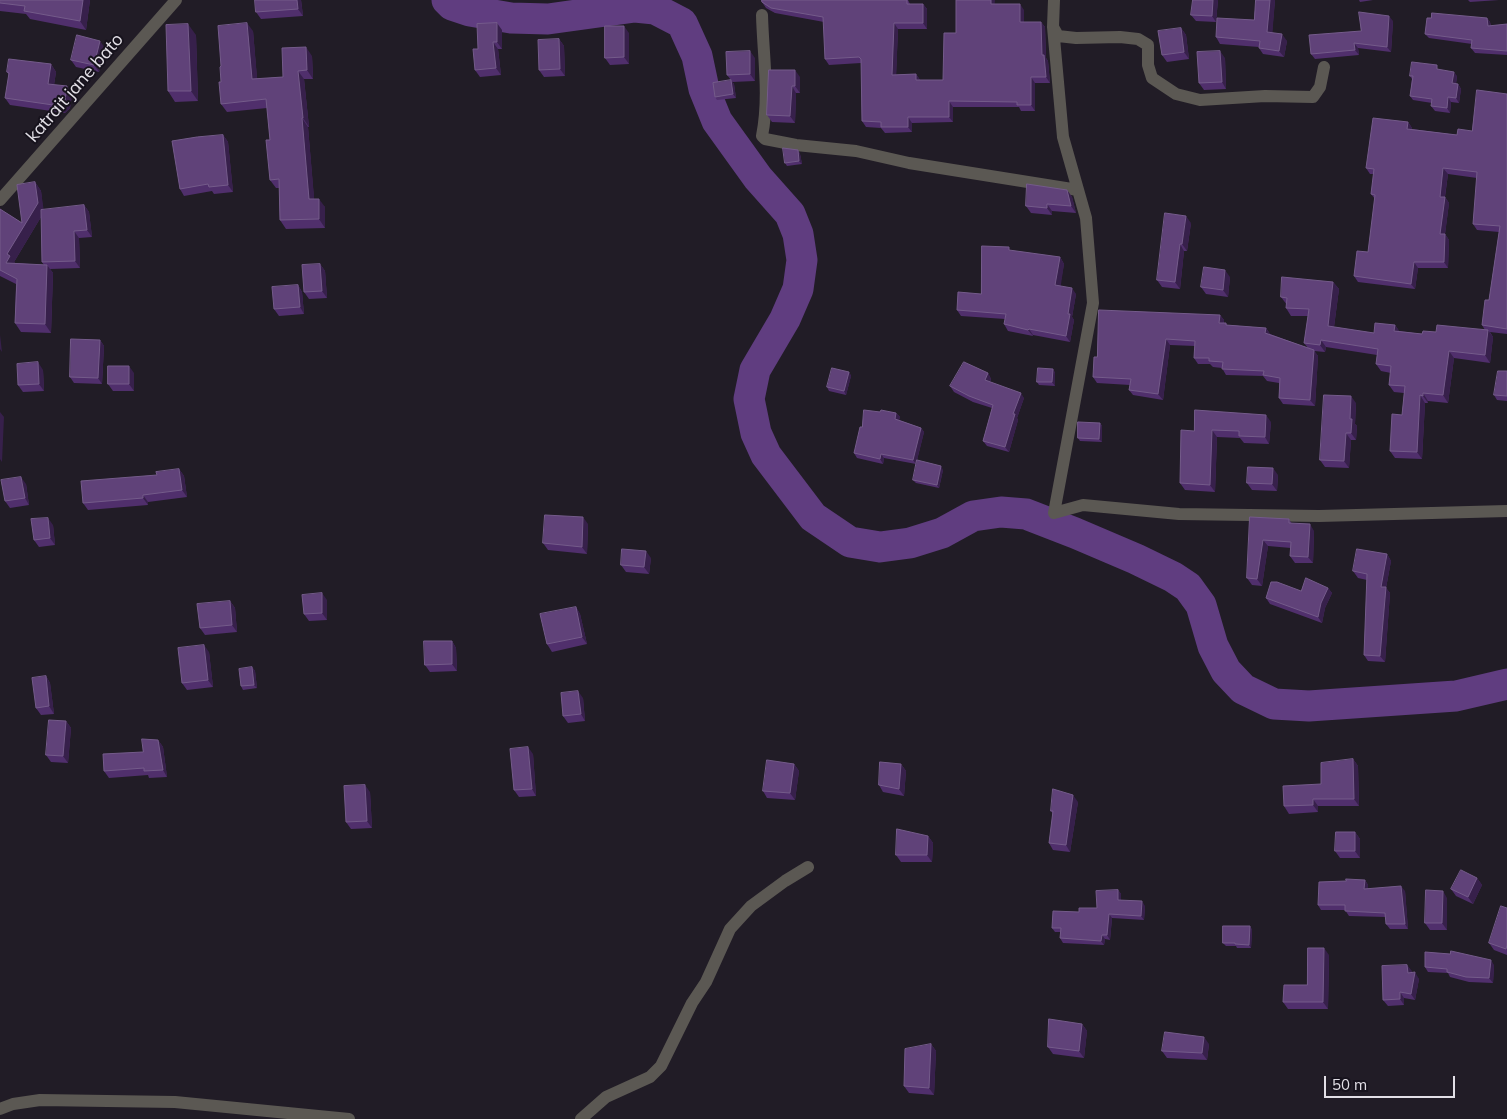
<!DOCTYPE html>
<html>
<head>
<meta charset="utf-8">
<style>
	body { margin:0 }
	#map { position:relative; width:1507px; height:1119px; overflow:hidden; background:#211c26; font-family:Mulish,sans-serif }
	canvas { display:block }
	.scale { position:absolute; left:1324px; top:1076px; width:131px; height:22px; box-sizing:border-box; border:2px solid #e2dfe6; border-top:0; padding-left:6px; font-size:15px; line-height:18px; white-space:nowrap; color:#e2dfe6; -webkit-text-stroke:4px #17131d; paint-order:stroke }
</style>
</head>
<body>
<div id="map">
<canvas width="1507" height="1119"></canvas>
<div class="scale">50 m</div>
</div>
<script>
const ctx = document.querySelector('canvas').getContext('2d');
ctx.lineJoin = 'round';
function trace(path, color, width, dash) { ctx.strokeStyle = color; ctx.lineWidth = width; ctx.lineCap = dash ? 'butt' : 'round'; ctx.setLineDash(dash || []); ctx.stroke(path); }
function paint(path, color) { ctx.fillStyle = color; ctx.fill(path, 'evenodd'); }
function drawText(font, color, halo, rows, align = 'center') {
  ctx.font = font + ' Mulish,sans-serif'; ctx.lineWidth = 4; ctx.setLineDash([]); ctx.textBaseline = 'middle'; ctx.strokeStyle = halo; ctx.fillStyle = color; for (const [text, x, y, turn = 0] of rows) {
    ctx.save(); ctx.translate(x, y); ctx.rotate((+turn || 0) * Math.PI / 180); ctx.textAlign = isNaN(turn) ? turn : align; if (halo) ctx.strokeText(text, 0, 0); ctx.fillText(text, 0, 0); ctx.restore();
  }
}
trace(new Path2D(`
	M 447,0 L 452,5 L 470,11 L 511,18 L 548,19 L 635,7 L 655,9 L 682,23 L 697,56 L 704,89 L 717,121 L 758,178 L 790,214 L 798,234 L 802,260 L 798,289 L 785,319 L 755,370 L 749,399 L 756,433 L 766,455 L 813,517 L 850,542 L 880,547 L 910,543 L 942,533 L 973,516 L 1001,512 L 1026,514 L 1075,533 L 1136,559 L 1173,577 L 1188,587 L 1201,605 L 1213,646 L 1226,671 L 1243,689 L 1274,704 L 1309,706 L 1456,696 L 1507,684`), '#603d80', 31);
trace(new Path2D(`
	M 1054,0 L 1053,27 L 1063,137 L 1086,218 L 1093,303 L 1054,513 L 1083,505 L 1179,514 L 1319,516 L 1507,511
	M 762,15 C 763,55 770,96 762,136 L 765,139 L 796,145 L 856,151 L 909,163 L 1078,190
	M 1053,27 L 1058,36 L 1076,38 L 1120,37 L 1138,39 L 1148,45 L 1148,65 L 1152,78 L 1176,94 L 1200,100 L 1265,96 L 1313,97 L 1320,87 L 1324,67
	M 0,200 L 176,0
	M 0,1109 L 13,1104 L 40,1100 L 175,1102 L 349,1119
	M 581,1119 L 606,1097 L 650,1077 L 661,1066 L 692,1003 L 706,982 L 730,929 L 751,906 L 785,881 L 808,867`), '#5b5853', 12);
paint(new Path2D(`
	M 0,0 L 90,0 L 86,30 L 30,19 L 26,14 L 0,11 Z
	M 255,0 L 301,0 L 303,16 L 261,19 L 256,12 Z
	M 908,0 L 910,4 L 923,4 L 927,9 L 927,29 L 898,29 L 896,75 L 916,74 L 920,80 L 943,80 L 956,33 L 995,4 L 1024,10 L 1024,22 L 1041,22 L 1045,27 L 1046,58 L 1048,61 L 1050,83 L 1035,83 L 1035,111 L 1021,111 L 1019,107 L 953,107 L 953,122 L 912,123 L 912,132 L 885,133 L 881,128 L 866,127 L 862,121 L 861,63 L 829,65 L 825,59 L 824,22 L 775,13 L 766,8 L 762,2 Z
	M 1193,0 L 1218,0 L 1216,22 L 1196,21 L 1191,15 Z
	M 1256,0 L 1275,0 L 1272,33 L 1287,41 L 1284,57 L 1263,54 L 1259,48 L 1259,47 L 1220,44 L 1216,37 L 1254,20 Z
	M 1359,0 L 1373,0 L 1360,2 Z
	M 1468,0 L 1499,0 L 1470,2 Z
	M 1431,18 L 1487,18 L 1490,22 L 1491,26 L 1507,24 L 1507,55 L 1475,53 L 1471,48 L 1472,44 L 1429,38 L 1425,34 Z
	M 1393,21 L 1391,52 L 1358,48 L 1359,55 L 1315,59 L 1311,54 Z
	M 1181,28 L 1186,35 L 1189,59 L 1167,62 L 1162,55 Z
	M 502,30 L 502,49 L 498,49 L 501,75 L 480,77 L 475,70 L 478,49 Z
	M 253,31 L 257,79 L 283,77 L 312,56 L 313,79 L 304,79 L 309,127 L 308,127 L 314,199 L 325,207 L 325,228 L 286,229 L 280,220 L 279,188 L 276,188 L 270,180 L 270,140 L 267,108 L 227,112 L 221,104 L 221,66 Z
	M 629,33 L 629,64 L 610,65 L 605,58 Z
	M 196,35 L 198,101 L 175,102 L 168,91 Z
	M 559,39 L 564,46 L 565,76 L 544,77 L 539,70 Z
	M 105,48 L 99,72 L 76,67 L 71,60 Z
	M 755,58 L 755,81 L 732,82 L 734,84 L 736,98 L 717,100 L 715,97 L 731,80 L 727,75 Z
	M 1225,58 L 1226,89 L 1204,90 L 1199,83 Z
	M 51,64 L 56,72 L 54,85 L 72,94 L 70,108 L 65,113 L 10,105 L 5,98 L 9,75 L 7,72 Z
	M 769,70 L 800,77 L 800,93 L 796,93 L 795,123 L 772,122 L 767,115 Z
	M 1440,70 L 1457,76 L 1456,84 L 1458,84 L 1461,89 L 1459,103 L 1451,102 L 1450,113 L 1435,111 L 1431,106 L 1432,103 L 1413,100 L 1410,96 L 1412,79 L 1410,76 Z
	M 1507,94 L 1507,334 L 1490,332 L 1493,337 L 1490,363 L 1454,358 L 1448,403 L 1428,401 L 1428,403 L 1425,403 L 1422,459 L 1395,458 L 1390,451 L 1402,415 L 1404,393 L 1394,392 L 1389,385 L 1391,373 L 1381,371 L 1376,364 L 1377,355 L 1326,347 L 1325,352 L 1314,351 L 1318,356 L 1315,406 L 1283,404 L 1279,398 L 1279,383 L 1267,381 L 1263,376 L 1226,375 L 1222,368 L 1213,367 L 1210,364 L 1198,364 L 1194,358 L 1195,346 L 1170,345 L 1163,400 L 1133,395 L 1129,390 L 1130,385 L 1097,383 L 1093,377 L 1097,357 L 1220,315 L 1224,320 L 1224,323 L 1226,323 L 1227,325 L 1266,328 L 1270,334 L 1308,348 L 1304,343 L 1308,316 L 1291,316 L 1286,308 L 1287,305 L 1281,297 L 1333,282 L 1339,289 L 1334,327 L 1374,333 L 1395,325 L 1399,331 L 1422,334 L 1436,332 L 1485,330 L 1482,325 L 1489,300 L 1499,232 L 1477,230 L 1473,224 L 1477,178 L 1448,174 L 1445,197 L 1449,203 L 1445,234 L 1449,240 L 1448,268 L 1418,268 L 1415,289 L 1358,282 L 1354,276 L 1368,252 L 1375,199 L 1371,194 L 1374,174 L 1370,174 L 1366,168 L 1408,122 L 1412,128 L 1412,129 L 1457,135 L 1472,131 Z
	M 223,135 L 228,142 L 233,192 L 214,194 L 212,191 L 184,196 L 180,189 Z
	M 798,150 L 800,154 L 802,164 L 787,166 L 785,163 Z
	M 35,182 L 41,191 L 43,210 L 84,205 L 89,212 L 92,237 L 79,238 L 80,268 L 50,269 L 53,273 L 51,333 L 21,332 L 15,323 L 16,284 L 0,276 L 0,209 L 22,223 ZM 41,217 L 42,262 L 44,265 L 15,263 L 14,262 Z
	M 1067,190 L 1072,197 L 1076,213 L 1052,211 L 1052,215 L 1031,213 L 1026,206 Z
	M 1191,223 L 1187,251 L 1184,251 L 1180,289 L 1162,287 L 1157,280 Z
	M 1011,251 L 1060,257 L 1064,264 L 1060,286 L 1076,294 L 1072,317 L 1074,320 L 1070,342 L 1033,335 L 1033,336 L 1008,331 L 1004,324 L 1005,319 L 961,316 L 957,310 L 981,294 Z
	M 320,264 L 325,271 L 327,298 L 309,299 L 304,292 Z
	M 1230,277 L 1228,297 L 1206,294 L 1201,287 Z
	M 298,285 L 302,292 L 304,314 L 279,316 L 274,309 Z
	M 100,340 L 104,346 L 102,384 L 74,383 L 70,377 Z
	M 1053,369 L 1055,373 L 1055,386 L 1039,385 L 1037,382 Z
	M 43,370 L 44,391 L 23,392 L 18,385 Z
	M 1507,371 L 1507,401 L 1497,400 L 1494,395 Z
	M 849,372 L 851,376 L 846,395 L 829,391 L 827,387 Z
	M 134,373 L 134,391 L 113,391 L 108,384 Z
	M 988,373 L 991,379 L 990,382 L 1024,398 L 1017,418 L 1018,420 L 1009,452 L 987,446 L 983,441 L 992,408 L 973,402 L 954,392 L 950,386 Z
	M 1356,403 L 1355,424 L 1357,426 L 1356,440 L 1351,440 L 1349,468 L 1325,467 L 1320,460 Z
	M 880,412 L 896,413 L 900,417 L 899,420 L 921,428 L 924,432 L 916,464 L 884,458 L 883,464 L 857,458 L 854,453 L 862,427 Z
	M 1271,422 L 1269,444 L 1244,443 L 1240,438 L 1217,437 L 1215,492 L 1185,490 L 1180,483 L 1194,431 Z
	M 1100,423 L 1102,426 L 1102,442 L 1080,441 L 1078,438 Z
	M 179,469 L 184,476 L 187,497 L 148,502 L 148,505 L 88,510 L 83,503 L 157,475 Z
	M 943,470 L 939,488 L 916,483 L 913,480 Z
	M 1278,475 L 1277,491 L 1252,490 L 1247,483 Z
	M 26,484 L 29,505 L 10,508 L 5,501 Z
	M 1250,517 L 1289,519 L 1292,524 L 1314,531 L 1313,563 L 1295,563 L 1290,556 L 1291,548 L 1268,546 L 1262,586 L 1252,585 L 1247,578 Z
	M 588,524 L 587,554 L 548,550 L 543,543 Z
	M 53,525 L 55,545 L 39,547 L 34,540 Z
	M 1387,554 L 1391,561 L 1386,588 L 1390,593 L 1385,662 L 1368,661 L 1364,655 L 1367,580 L 1358,578 L 1353,571 Z
	M 651,558 L 649,574 L 626,572 L 621,565 Z
	M 1328,588 L 1332,593 L 1325,608 L 1322,623 L 1270,604 L 1266,598 L 1301,591 Z
	M 327,600 L 327,620 L 309,621 L 304,614 Z
	M 230,601 L 235,608 L 237,632 L 205,635 L 200,628 Z
	M 576,607 L 580,614 L 587,644 L 552,652 L 547,644 Z
	M 452,641 L 456,648 L 457,671 L 430,672 L 425,665 Z
	M 209,652 L 213,687 L 187,690 L 182,683 Z
	M 252,667 L 255,671 L 257,688 L 243,690 L 241,686 Z
	M 46,676 L 50,683 L 54,714 L 41,715 L 36,708 Z
	M 583,698 L 585,721 L 568,723 L 563,716 Z
	M 66,721 L 71,728 L 68,763 L 51,762 L 46,755 Z
	M 158,740 L 163,747 L 167,777 L 149,778 L 148,775 L 109,778 L 104,771 L 143,752 Z
	M 533,754 L 536,796 L 519,797 L 514,790 Z
	M 1353,759 L 1358,766 L 1359,806 L 1318,806 L 1318,812 L 1289,814 L 1284,806 L 1321,784 Z
	M 794,764 L 799,771 L 795,800 L 767,798 L 763,791 Z
	M 901,764 L 906,771 L 904,796 L 883,792 L 879,785 Z
	M 370,792 L 372,828 L 351,829 L 346,822 Z
	M 1078,802 L 1070,852 L 1053,850 L 1049,843 L 1053,814 L 1051,811 Z
	M 1355,832 L 1360,839 L 1360,858 L 1340,858 L 1335,851 Z
	M 928,836 L 933,843 L 932,862 L 901,862 L 896,855 Z
	M 1477,878 L 1482,885 L 1473,904 L 1456,896 L 1451,889 Z
	M 1365,880 L 1368,885 L 1368,889 L 1405,891 L 1408,929 L 1390,929 L 1386,924 L 1386,917 L 1349,916 L 1345,910 L 1321,910 L 1318,905 Z
	M 1118,890 L 1121,894 L 1121,900 L 1145,906 L 1144,920 L 1112,918 L 1110,940 L 1105,939 L 1104,945 L 1063,943 L 1060,938 L 1061,932 L 1055,932 L 1052,928 L 1079,912 L 1097,908 Z
	M 1447,898 L 1447,930 L 1430,930 L 1425,923 Z
	M 1507,908 L 1507,955 L 1494,950 L 1489,943 Z
	M 1250,926 L 1252,930 L 1251,948 L 1237,948 L 1236,946 L 1226,946 L 1223,943 Z
	M 1450,954 L 1494,965 L 1493,983 L 1469,982 L 1450,977 L 1448,973 L 1428,972 L 1425,967 Z
	M 1329,955 L 1328,1009 L 1288,1009 L 1283,1002 L 1307,985 Z
	M 1407,965 L 1412,973 L 1419,979 L 1415,1000 L 1404,998 L 1404,1005 L 1388,1006 L 1383,1000 Z
	M 1082,1024 L 1087,1031 L 1084,1058 L 1053,1054 L 1048,1047 Z
	M 931,1044 L 936,1051 L 934,1095 L 909,1093 L 904,1086 Z
	M 1209,1044 L 1207,1060 L 1167,1058 L 1162,1051 Z`), '#502f6c');
paint(new Path2D(`
	M 83,0 L 90,0 L 86,30 L 80,21 Z
	M 297,0 L 301,0 L 303,16 L 298,9 Z
	M 991,0 L 995,0 L 994,10 L 991,4 Z
	M 1213,0 L 1218,0 L 1216,22 L 1212,16 Z
	M 1270,0 L 1275,0 L 1272,38 L 1267,32 Z
	M 923,4 L 927,9 L 927,29 L 923,23 Z
	M 1020,4 L 1024,10 L 1024,27 L 1020,22 Z
	M 1389,16 L 1393,21 L 1391,52 L 1387,47 Z
	M 1487,18 L 1490,22 L 1491,31 L 1488,26 Z
	M 1041,22 L 1045,27 L 1046,58 L 1048,61 L 1050,83 L 1046,77 L 1042,55 Z
	M 247,23 L 253,31 L 258,88 L 252,79 Z
	M 497,23 L 502,30 L 502,49 L 497,42 Z
	M 894,23 L 898,29 L 896,80 L 892,75 Z
	M 188,24 L 196,35 L 198,101 L 191,91 Z
	M 624,26 L 629,33 L 629,64 L 624,57 Z
	M 1181,28 L 1186,35 L 1189,59 L 1184,52 Z
	M 1282,34 L 1287,41 L 1284,57 L 1279,51 Z
	M 559,39 L 564,46 L 565,76 L 560,69 Z
	M 100,41 L 105,48 L 99,72 L 94,65 Z
	M 493,42 L 498,49 L 501,75 L 496,68 Z
	M 1354,43 L 1358,48 L 1359,55 L 1355,50 Z
	M 306,47 L 312,56 L 313,79 L 307,70 Z
	M 750,51 L 755,58 L 755,81 L 750,74 Z
	M 1220,51 L 1225,58 L 1226,89 L 1222,82 Z
	M 51,64 L 56,72 L 53,91 L 48,84 Z
	M 795,70 L 800,77 L 800,93 L 795,86 Z
	M 298,71 L 304,79 L 309,127 L 303,118 Z
	M 1454,72 L 1457,76 L 1455,88 L 1452,83 Z
	M 916,74 L 920,80 L 920,86 L 916,80 Z
	M 1031,77 L 1035,83 L 1035,111 L 1031,105 Z
	M 731,80 L 734,84 L 736,98 L 733,94 Z
	M 1458,84 L 1461,89 L 1459,103 L 1456,98 Z
	M 67,86 L 72,94 L 70,108 L 65,113 L 60,106 Z
	M 792,86 L 796,93 L 795,123 L 790,116 Z
	M 1448,97 L 1451,102 L 1450,113 L 1447,108 Z
	M 949,101 L 953,107 L 953,122 L 949,117 Z
	M 908,117 L 912,123 L 912,132 L 908,127 Z
	M 302,118 L 308,127 L 315,208 L 309,199 Z
	M 1408,122 L 1412,128 L 1411,135 L 1407,129 Z
	M 223,135 L 228,142 L 233,192 L 228,185 Z
	M 798,150 L 800,154 L 802,164 L 799,161 Z
	M 1443,168 L 1448,174 L 1444,202 L 1440,197 Z
	M 35,182 L 41,191 L 44,212 L 14,262 L 16,264 L 6,263 L 7,254 L 38,203 Z
	M 1067,190 L 1072,197 L 1076,213 L 1071,206 Z
	M 1445,197 L 1449,203 L 1445,234 L 1449,240 L 1448,268 L 1444,262 L 1440,234 Z
	M 319,199 L 325,207 L 325,228 L 319,219 Z
	M 1047,204 L 1052,211 L 1052,215 L 1047,208 Z
	M 84,205 L 89,212 L 92,237 L 87,230 Z
	M 1186,216 L 1191,223 L 1187,251 L 1182,244 Z
	M 74,231 L 79,238 L 80,268 L 75,261 Z
	M 1180,244 L 1184,251 L 1180,289 L 1175,282 Z
	M 1060,257 L 1064,264 L 1060,291 L 1055,285 Z
	M 1414,262 L 1418,268 L 1415,289 L 1411,284 Z
	M 320,264 L 325,271 L 327,298 L 322,291 Z
	M 47,265 L 53,273 L 51,333 L 45,324 Z
	M 1225,270 L 1230,277 L 1228,297 L 1223,290 Z
	M 1333,282 L 1339,289 L 1333,334 L 1328,326 Z
	M 298,285 L 302,292 L 304,314 L 300,307 Z
	M 1072,288 L 1076,294 L 1072,317 L 1074,320 L 1070,342 L 1066,336 L 1068,314 Z
	M 1220,315 L 1224,320 L 1223,329 L 1219,323 Z
	M 1395,325 L 1400,332 L 1394,331 Z
	M 1266,328 L 1270,334 L 1269,338 L 1265,333 Z
	M 1029,329 L 1033,335 L 1033,336 L 1028,330 Z
	M 1488,330 L 1493,337 L 1490,363 L 1485,355 Z
	M 0,335 L 2,352 L 0,349 Z
	M 1166,339 L 1170,345 L 1163,400 L 1158,394 Z
	M 100,340 L 104,346 L 102,384 L 98,378 Z
	M 1321,340 L 1326,347 L 1325,352 L 1320,345 Z
	M 1314,350 L 1318,356 L 1315,406 L 1310,400 Z
	M 1449,351 L 1454,358 L 1448,403 L 1443,395 Z
	M 38,362 L 43,370 L 44,391 L 39,384 Z
	M 129,366 L 134,373 L 134,391 L 129,384 Z
	M 1053,369 L 1055,373 L 1055,386 L 1052,382 Z
	M 849,372 L 851,376 L 846,395 L 844,391 Z
	M 988,373 L 991,379 L 988,385 L 985,380 Z
	M 1021,393 L 1024,398 L 1017,418 L 1018,420 L 1009,452 L 1005,447 L 1013,414 Z
	M 1423,393 L 1428,401 L 1428,403 L 1423,396 Z
	M 1420,395 L 1425,403 L 1422,459 L 1417,452 Z
	M 1351,396 L 1356,403 L 1355,424 L 1357,426 L 1356,440 L 1351,433 L 1350,419 Z
	M 0,412 L 4,417 L 2,462 L 0,459 Z
	M 896,413 L 900,417 L 898,424 L 895,419 Z
	M 1266,415 L 1271,422 L 1269,444 L 1265,437 Z
	M 1100,423 L 1102,426 L 1102,442 L 1099,439 Z
	M 921,428 L 924,432 L 916,464 L 913,460 Z
	M 1212,430 L 1217,437 L 1215,492 L 1210,485 Z
	M 1346,433 L 1351,440 L 1349,468 L 1344,461 Z
	M 881,454 L 884,458 L 883,464 L 880,459 Z
	M 941,466 L 943,470 L 939,488 L 937,485 Z
	M 1273,468 L 1278,475 L 1277,491 L 1272,484 Z
	M 179,469 L 184,476 L 187,497 L 182,490 Z
	M 21,477 L 26,484 L 29,505 L 25,498 Z
	M 143,495 L 148,502 L 148,505 L 143,498 Z
	M 583,517 L 588,524 L 587,554 L 582,547 Z
	M 48,518 L 53,525 L 55,545 L 50,538 Z
	M 1310,524 L 1314,531 L 1313,563 L 1308,557 Z
	M 1263,540 L 1268,546 L 1262,586 L 1257,579 Z
	M 646,551 L 651,558 L 649,574 L 644,567 Z
	M 1387,554 L 1391,561 L 1386,588 L 1390,593 L 1385,662 L 1380,656 L 1381,587 Z
	M 1328,588 L 1332,593 L 1325,608 L 1322,623 L 1318,617 L 1321,603 Z
	M 322,593 L 327,600 L 327,620 L 322,613 Z
	M 230,601 L 235,608 L 237,632 L 232,625 Z
	M 576,607 L 580,614 L 587,644 L 582,637 Z
	M 452,641 L 456,648 L 457,671 L 452,664 Z
	M 204,645 L 209,652 L 213,687 L 208,680 Z
	M 252,667 L 255,671 L 257,688 L 254,685 Z
	M 46,676 L 50,683 L 54,714 L 49,706 Z
	M 578,691 L 583,698 L 585,721 L 581,714 Z
	M 66,721 L 71,728 L 68,763 L 63,756 Z
	M 158,740 L 163,747 L 167,777 L 163,770 Z
	M 528,747 L 533,754 L 536,796 L 532,789 Z
	M 1353,759 L 1358,766 L 1359,806 L 1354,799 Z
	M 794,764 L 799,771 L 795,800 L 790,793 Z
	M 901,764 L 906,771 L 904,796 L 899,789 Z
	M 365,785 L 370,792 L 372,828 L 367,821 Z
	M 1073,795 L 1078,802 L 1070,852 L 1066,845 Z
	M 1313,799 L 1318,806 L 1318,812 L 1313,805 Z
	M 1355,832 L 1360,839 L 1360,858 L 1355,851 Z
	M 928,836 L 933,843 L 932,862 L 927,855 Z
	M 1477,878 L 1482,885 L 1473,904 L 1468,897 Z
	M 1365,880 L 1368,885 L 1368,894 L 1364,889 Z
	M 1401,886 L 1405,891 L 1408,929 L 1405,924 Z
	M 1118,890 L 1121,894 L 1121,904 L 1118,900 Z
	M 1443,891 L 1447,898 L 1447,930 L 1442,923 Z
	M 1142,901 L 1145,906 L 1144,920 L 1141,916 Z
	M 1109,914 L 1112,918 L 1110,940 L 1107,935 Z
	M 1250,926 L 1252,930 L 1251,948 L 1249,945 Z
	M 1102,935 L 1105,939 L 1104,945 L 1101,941 Z
	M 1324,948 L 1329,955 L 1328,1009 L 1323,1002 Z
	M 1491,960 L 1494,965 L 1493,983 L 1489,978 Z
	M 1407,965 L 1412,971 L 1412,979 L 1408,973 Z
	M 1415,972 L 1419,979 L 1415,1000 L 1411,994 Z
	M 1400,992 L 1404,998 L 1404,1005 L 1400,999 Z
	M 1082,1024 L 1087,1031 L 1084,1058 L 1079,1051 Z
	M 1204,1037 L 1209,1044 L 1207,1060 L 1202,1053 Z
	M 931,1044 L 936,1051 L 934,1095 L 929,1088 Z`), '#37204b');
const building = new Path2D(`
	M 0,0 L 83,0 L 80,21 L 24,11 L 25,6 L 0,3 Z
	M 255,0 L 297,0 L 298,9 L 256,12 Z
	M 762,0 L 907,0 L 907,4 L 923,4 L 923,23 L 894,23 L 892,75 L 916,74 L 916,80 L 943,80 L 944,33 L 956,33 L 956,0 L 991,0 L 991,4 L 1020,4 L 1020,22 L 1041,22 L 1042,55 L 1044,55 L 1046,77 L 1031,77 L 1031,105 L 1017,105 L 1017,102 L 949,101 L 949,117 L 908,117 L 908,127 L 881,127 L 881,122 L 862,121 L 861,59 L 859,57 L 825,59 L 823,17 L 771,8 L 762,2 Z
	M 1193,0 L 1213,0 L 1212,16 L 1191,15 Z
	M 1256,0 L 1270,0 L 1267,32 L 1282,34 L 1279,51 L 1259,48 L 1260,41 L 1216,37 L 1217,18 L 1254,20 Z
	M 1359,12 L 1389,16 L 1387,47 L 1354,43 L 1355,50 L 1311,54 L 1309,35 L 1361,31 Z
	M 1432,13 L 1487,18 L 1488,26 L 1507,24 L 1507,51 L 1471,48 L 1472,40 L 1425,34 L 1427,18 L 1431,18 Z
	M 247,23 L 252,79 L 283,77 L 282,48 L 306,47 L 307,70 L 298,71 L 303,118 L 302,118 L 309,199 L 319,199 L 319,219 L 280,220 L 279,179 L 270,180 L 266,140 L 270,140 L 266,99 L 221,104 L 219,82 L 221,82 L 220,67 L 221,66 L 218,26 Z
	M 497,23 L 497,42 L 493,42 L 496,68 L 475,70 L 473,49 L 478,49 L 477,24 Z
	M 188,24 L 191,91 L 168,91 L 166,25 Z
	M 605,26 L 624,26 L 624,57 L 605,58 Z
	M 1181,28 L 1184,52 L 1162,55 L 1158,31 Z
	M 77,35 L 100,41 L 94,65 L 71,60 Z
	M 559,39 L 560,69 L 539,70 L 538,40 Z
	M 750,51 L 750,74 L 727,75 L 726,52 Z
	M 1220,51 L 1222,82 L 1199,83 L 1197,52 Z
	M 9,59 L 51,64 L 48,84 L 67,86 L 65,101 L 60,106 L 5,98 L 9,73 L 7,72 Z
	M 1412,62 L 1437,65 L 1437,69 L 1454,72 L 1452,83 L 1458,84 L 1456,98 L 1448,97 L 1447,108 L 1431,106 L 1432,99 L 1410,96 L 1413,76 L 1410,76 Z
	M 769,70 L 795,70 L 795,86 L 792,86 L 790,116 L 767,115 Z
	M 731,80 L 733,94 L 715,97 L 713,83 Z
	M 1477,90 L 1507,94 L 1507,329 L 1482,325 L 1485,300 L 1489,300 L 1500,226 L 1473,224 L 1477,172 L 1443,168 L 1440,197 L 1445,197 L 1440,234 L 1445,234 L 1444,262 L 1414,262 L 1411,284 L 1354,276 L 1357,251 L 1368,252 L 1375,195 L 1371,194 L 1374,169 L 1366,168 L 1373,118 L 1408,122 L 1407,129 L 1457,135 L 1458,129 L 1472,131 Z
	M 223,135 L 228,185 L 209,187 L 208,184 L 180,189 L 172,141 L 197,137 Z
	M 783,148 L 798,150 L 799,161 L 785,163 Z
	M 35,182 L 38,203 L 7,254 L 10,256 L 6,263 L 47,265 L 45,324 L 15,323 L 17,279 L 0,270 L 0,209 L 22,223 L 17,185 Z
	M 1027,184 L 1067,190 L 1071,206 L 1047,204 L 1047,208 L 1026,206 Z
	M 84,205 L 87,230 L 74,231 L 75,261 L 42,262 L 41,210 Z
	M 1165,213 L 1186,216 L 1182,244 L 1180,244 L 1175,282 L 1157,280 Z
	M 982,246 L 1009,247 L 1009,250 L 1060,257 L 1055,285 L 1072,288 L 1068,314 L 1070,314 L 1066,336 L 1029,329 L 1028,330 L 1004,324 L 1006,314 L 957,310 L 958,292 L 981,294 Z
	M 320,264 L 322,291 L 304,292 L 302,265 Z
	M 1204,267 L 1225,270 L 1223,290 L 1201,287 Z
	M 1282,277 L 1333,282 L 1328,326 L 1374,333 L 1375,323 L 1395,325 L 1394,331 L 1422,334 L 1423,331 L 1436,332 L 1437,325 L 1488,330 L 1485,355 L 1449,351 L 1443,395 L 1423,393 L 1423,396 L 1420,395 L 1417,452 L 1390,451 L 1392,414 L 1402,415 L 1405,386 L 1389,385 L 1391,366 L 1376,364 L 1378,349 L 1321,340 L 1320,345 L 1304,343 L 1309,309 L 1286,308 L 1287,298 L 1281,297 Z
	M 298,285 L 300,307 L 274,309 L 272,287 Z
	M 1099,310 L 1220,315 L 1219,323 L 1226,323 L 1226,325 L 1266,328 L 1265,333 L 1314,350 L 1310,400 L 1279,398 L 1280,378 L 1263,375 L 1264,371 L 1222,369 L 1223,362 L 1209,361 L 1209,358 L 1194,358 L 1195,341 L 1166,339 L 1158,394 L 1129,390 L 1131,379 L 1093,377 L 1094,357 L 1097,357 Z
	M 71,339 L 100,340 L 98,378 L 70,377 Z
	M 38,362 L 39,384 L 18,385 L 17,364 Z
	M 964,362 L 988,373 L 985,380 L 1021,393 L 1013,414 L 1015,414 L 1005,447 L 983,441 L 993,405 L 969,396 L 950,386 Z
	M 108,366 L 129,366 L 129,384 L 108,384 Z
	M 832,368 L 849,372 L 844,391 L 827,387 Z
	M 1038,368 L 1053,369 L 1052,382 L 1037,382 Z
	M 1498,371 L 1507,371 L 1507,396 L 1494,395 Z
	M 1324,395 L 1351,396 L 1350,419 L 1352,419 L 1351,433 L 1346,433 L 1344,461 L 1320,460 Z
	M 864,410 L 880,412 L 881,410 L 896,413 L 895,419 L 921,428 L 913,460 L 881,454 L 880,459 L 854,453 L 860,427 L 862,427 Z
	M 1195,410 L 1266,415 L 1265,437 L 1239,436 L 1239,431 L 1212,430 L 1210,485 L 1180,483 L 1181,430 L 1194,431 Z
	M 1078,422 L 1100,423 L 1099,439 L 1078,438 Z
	M 917,460 L 941,466 L 937,485 L 913,480 Z
	M 1248,467 L 1273,468 L 1272,484 L 1247,483 Z
	M 179,469 L 182,490 L 143,495 L 143,498 L 83,503 L 81,481 L 157,475 L 156,472 Z
	M 21,477 L 25,498 L 5,501 L 1,480 Z
	M 545,515 L 583,517 L 582,547 L 543,543 Z
	M 1250,517 L 1289,519 L 1289,523 L 1310,524 L 1308,557 L 1290,556 L 1291,542 L 1263,540 L 1257,579 L 1247,578 Z
	M 48,518 L 50,538 L 34,540 L 31,519 Z
	M 622,549 L 646,551 L 644,567 L 621,565 Z
	M 1357,549 L 1387,554 L 1381,587 L 1386,587 L 1380,656 L 1364,655 L 1367,574 L 1353,571 Z
	M 1306,578 L 1328,588 L 1321,603 L 1318,617 L 1266,598 L 1271,582 L 1277,582 L 1301,591 Z
	M 322,593 L 322,613 L 304,614 L 302,595 Z
	M 230,601 L 232,625 L 200,628 L 197,604 Z
	M 576,607 L 582,637 L 547,644 L 540,614 Z
	M 424,641 L 452,641 L 452,664 L 425,665 Z
	M 204,645 L 208,680 L 182,683 L 178,648 Z
	M 252,667 L 254,685 L 241,686 L 239,669 Z
	M 46,676 L 49,706 L 36,708 L 32,678 Z
	M 578,691 L 581,714 L 563,716 L 561,693 Z
	M 49,720 L 66,721 L 63,756 L 46,755 Z
	M 142,739 L 158,740 L 163,770 L 144,771 L 144,768 L 104,771 L 103,754 L 143,752 Z
	M 528,747 L 532,789 L 514,790 L 510,749 Z
	M 1353,759 L 1354,799 L 1313,799 L 1313,805 L 1284,806 L 1283,786 L 1321,784 L 1321,763 Z
	M 767,760 L 794,764 L 790,793 L 763,791 Z
	M 880,762 L 901,764 L 899,789 L 879,785 Z
	M 365,785 L 367,821 L 346,822 L 344,786 Z
	M 1053,789 L 1073,795 L 1066,845 L 1049,843 L 1053,811 L 1051,811 Z
	M 897,829 L 928,836 L 927,855 L 896,855 Z
	M 1336,832 L 1355,832 L 1355,851 L 1335,851 Z
	M 1461,870 L 1477,878 L 1468,897 L 1451,889 Z
	M 1346,879 L 1365,880 L 1364,889 L 1401,886 L 1405,924 L 1386,924 L 1385,913 L 1345,911 L 1345,905 L 1318,905 L 1319,882 L 1346,881 Z
	M 1118,890 L 1118,900 L 1142,901 L 1141,916 L 1109,914 L 1107,935 L 1102,935 L 1101,941 L 1060,938 L 1061,928 L 1052,928 L 1053,911 L 1079,912 L 1079,908 L 1097,908 L 1096,891 Z
	M 1426,890 L 1443,891 L 1442,923 L 1425,923 Z
	M 1501,906 L 1507,908 L 1507,945 L 1506,949 L 1489,943 Z
	M 1223,926 L 1250,926 L 1249,945 L 1235,944 L 1235,943 L 1223,943 Z
	M 1308,948 L 1324,948 L 1323,1002 L 1283,1002 L 1284,985 L 1307,985 Z
	M 1451,951 L 1491,960 L 1489,978 L 1466,977 L 1447,972 L 1447,969 L 1425,967 L 1425,952 L 1450,954 Z
	M 1407,965 L 1408,973 L 1415,972 L 1411,994 L 1400,992 L 1400,999 L 1383,1000 L 1382,966 Z
	M 1049,1019 L 1082,1024 L 1079,1051 L 1048,1047 Z
	M 1165,1032 L 1204,1037 L 1202,1053 L 1162,1051 Z
	M 931,1044 L 929,1088 L 904,1086 L 905,1049 Z`);
paint(building, '#604279');
trace(building, '#745b8a', 1);
drawText('18px', '#e2dfe6', '#17131d', [
	["katrait jane bato",75,88,-49]
]);
</script>
</body>
</html>
